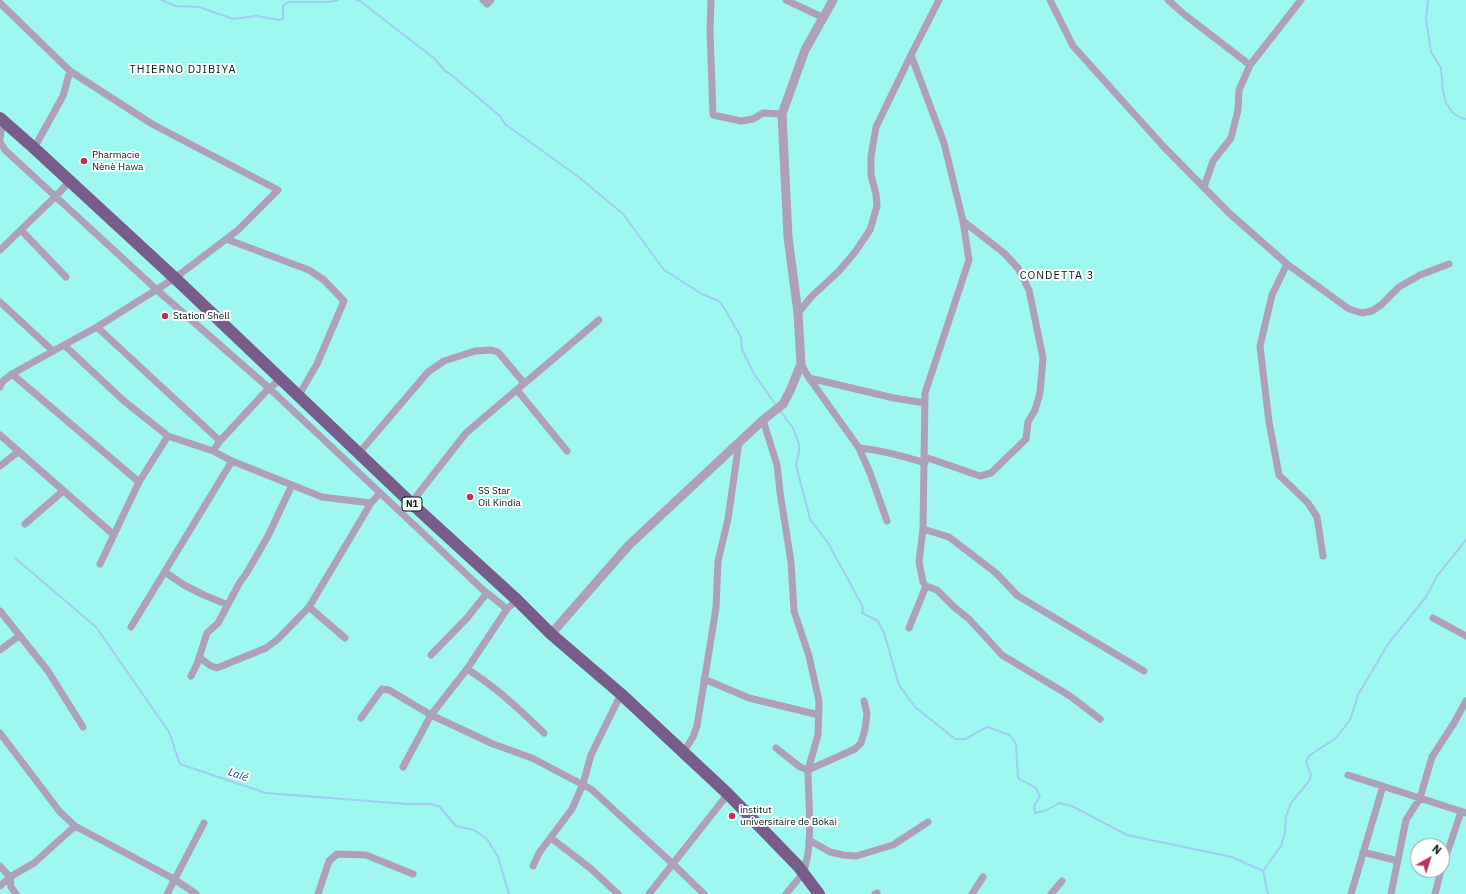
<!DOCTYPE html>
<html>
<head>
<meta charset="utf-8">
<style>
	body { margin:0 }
	#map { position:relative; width:1466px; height:894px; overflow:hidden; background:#9ef7f1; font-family:"IBM Plex Sans",sans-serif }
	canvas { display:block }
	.north { position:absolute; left:1410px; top:838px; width:40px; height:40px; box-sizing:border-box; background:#fff; border:1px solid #99a4a4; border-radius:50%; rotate:39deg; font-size:11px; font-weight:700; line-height:16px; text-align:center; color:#011c1b }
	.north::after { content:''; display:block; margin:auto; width:14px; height:18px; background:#bf3057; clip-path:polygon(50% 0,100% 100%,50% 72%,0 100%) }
</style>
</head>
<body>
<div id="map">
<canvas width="1466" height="894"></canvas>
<div class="north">N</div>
</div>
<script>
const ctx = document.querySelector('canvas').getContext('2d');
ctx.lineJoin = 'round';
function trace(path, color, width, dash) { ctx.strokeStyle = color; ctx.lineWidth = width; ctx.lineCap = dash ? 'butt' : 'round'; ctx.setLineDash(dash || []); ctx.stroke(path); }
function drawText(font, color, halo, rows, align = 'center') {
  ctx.font = font + ' "IBM Plex Sans",sans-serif'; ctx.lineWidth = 4; ctx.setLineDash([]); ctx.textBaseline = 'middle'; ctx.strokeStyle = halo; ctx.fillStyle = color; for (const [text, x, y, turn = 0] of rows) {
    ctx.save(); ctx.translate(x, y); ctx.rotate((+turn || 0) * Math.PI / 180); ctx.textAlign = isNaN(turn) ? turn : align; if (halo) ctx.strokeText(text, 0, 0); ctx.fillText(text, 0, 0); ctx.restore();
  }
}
trace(new Path2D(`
	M 161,0 L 176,6 L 199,7 L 233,19 L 256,16 L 279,20 L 283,19 L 283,6 L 288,2 L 328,2 L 338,0
	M 356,0 L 360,1 L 435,59 L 445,71 L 449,73 L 500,116 L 505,124 L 580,178 L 623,214 L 664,270 L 702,294 L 719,301 L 724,308 L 741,337 L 742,349 L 754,374 L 776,405
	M 1428,0 L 1426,19 L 1431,52 L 1441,68 L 1443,91 L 1446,103 L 1453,113 L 1461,118 L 1466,119
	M 780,411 L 793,428 L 799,444 L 799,452 L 796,465 L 810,519 L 828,543 L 863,607 L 862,613 L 878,621 L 884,633 L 899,685 L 915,707 L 955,739 L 965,739 L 987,727 L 1010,735 L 1016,744 L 1018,778 L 1036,788 L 1040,797 L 1034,806 L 1035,813 L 1047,810 L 1059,803 L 1072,806 L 1127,835 L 1232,857 L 1263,871
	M 15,558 L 96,627 L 169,732 L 180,764 L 266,793 L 407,804 L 429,804 L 439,806 L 456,826 L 474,830 L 487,839 L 498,857 L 509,894
	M 1268,894 L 1263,871 L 1281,846 L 1285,832 L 1286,816 L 1291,803 L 1309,781 L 1311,775 L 1306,762 L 1310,755 L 1336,738 L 1350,720 L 1358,695 L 1388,644 L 1426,597 L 1437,576 L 1466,540`), '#a4cbf4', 2);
trace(new Path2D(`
	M 483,0 L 487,4 L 491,0
	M 711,0 L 710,31 L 713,115 L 741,121 L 753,119 L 763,113 L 782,114
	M 786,0 L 824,18
	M 939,0 L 911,55 L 944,143 L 963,221 L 969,260 L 925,393 L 923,529 L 919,562 L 923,582 L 926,586 L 937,590 L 954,607 L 969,619 L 1002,655 L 1070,696 L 1100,719
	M 1050,0 L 1073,46 L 1163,146 L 1229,213 L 1287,264 L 1349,309 L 1362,313 L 1372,311 L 1381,305 L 1399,287 L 1420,275 L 1449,264
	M 1168,0 L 1185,15 L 1250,65
	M 0,3 L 70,71 L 152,124 L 278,190 L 238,230 L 175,278 L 97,327 L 64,345 L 12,374 L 2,382 L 0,387
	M 0,139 L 3,120
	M 0,142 L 5,150 L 157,290 L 269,388 L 482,589 L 507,609
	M 34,148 L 63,96 L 70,71
	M 1204,187 L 1213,161 L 1231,138 L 1238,110 L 1239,90 L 1250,65 L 1301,0
	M 21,230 L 66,277
	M 226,239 L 309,270 L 324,280 L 344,301 L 317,364 L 299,395
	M 0,250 L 56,196 L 70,181
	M 1287,264 L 1272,295 L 1260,346 L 1269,422 L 1279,475 L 1308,503 L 1317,517 L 1323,556
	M 0,302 L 53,351
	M 798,313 L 811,297 L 839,271 L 855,252 L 870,230 L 877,206 L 876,194 L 871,175 L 871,156 L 876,127 L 911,55
	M 97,327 L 220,441
	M 64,345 L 124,401 L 168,436 L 213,451 L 232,461 L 322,497 L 371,503 L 380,493
	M 801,364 L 809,378 L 859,448 C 882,450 903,456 925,463
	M 12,374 L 139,482
	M 809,378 L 894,398 L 925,403
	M 517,390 L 567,451
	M 763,420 L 777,465 L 780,492 L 791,562 L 794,611 L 809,656 L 819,701 L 818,735 L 808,770 L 800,767 L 776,748
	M 0,435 L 114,535
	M 859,448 L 870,473 L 887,521
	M 213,451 L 220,441 L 269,388 L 282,379
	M 359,453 L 428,372 L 444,361 L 475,351 L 491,350 L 498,352 L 524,383
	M 925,457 L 980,476 L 991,473 L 1026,439 L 1028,422 L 1035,410 L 1040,393 L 1043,358 L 1029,290 L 1018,268 L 1004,253 L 963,221
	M 0,466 L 18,452
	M 401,512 L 411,503 L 466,433 L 599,320
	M 25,524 L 63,491
	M 923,529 L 949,537 L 996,573 L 1018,596 L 1144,671
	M 100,564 L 139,482 L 168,436
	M 165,572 L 184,585 L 204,595 L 228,605
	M 309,607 L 345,638
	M 0,611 L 48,671 L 83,727
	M 1433,618 L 1466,636
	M 131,627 L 232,461
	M 909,628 L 926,586
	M 0,650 L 19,636
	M 431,655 L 467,618 L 487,593
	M 200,658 L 211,666 L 217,668 L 266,648 L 278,639 L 309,607 L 371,503
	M 467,669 C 496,687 520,710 544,733
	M 191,676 L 197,664 L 207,633 L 218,623 L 240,582 L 246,574 L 268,536 L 292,485
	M 704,679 L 749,698 L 819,715
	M 361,718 L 382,689 L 389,690 L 431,715 L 493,744 L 532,758 L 591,789 L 673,864 L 704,894
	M 0,733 L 60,812 L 75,826 L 174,879 L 196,894
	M 683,753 L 693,737 L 697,726 L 716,608 L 718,561 L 728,519 L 738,449 L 738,443
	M 403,767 L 431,715 L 467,669 L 507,609 L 517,600
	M 1348,775 L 1466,813
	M 551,838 L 590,868 L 618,894
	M 809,840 L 830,852 L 843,855 L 856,856 L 893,845 L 928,822
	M 1363,852 L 1398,861
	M 0,866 L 10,877 L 11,887 L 16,894
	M 533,866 L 539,853 L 572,809 L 583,784 L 591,755 L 621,694
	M 1442,868 L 1461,812
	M 0,886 L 10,877 L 34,863 L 75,826
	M 167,894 L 204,823
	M 318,894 L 329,861 L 337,854 L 366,855 L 413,874
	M 649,894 L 728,794
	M 786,894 C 791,887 799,880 803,872 C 814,849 808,796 808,770 L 855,749 L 861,743 L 865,729 L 867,714 L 864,701
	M 875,894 L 877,893
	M 972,894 L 983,877
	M 1051,894 L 1062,881
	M 1351,894 L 1383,786
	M 1391,894 L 1406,820 L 1420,798 L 1432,757 L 1454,723 L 1466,701
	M 1435,894 L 1441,870`), '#aea0b9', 7);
trace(new Path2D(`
	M 551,634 L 629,545 L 763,420 L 783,404 L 790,391 L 801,364 L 798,313 L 788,237 L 782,114 L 805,50 L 833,0`), '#aea0b9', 9);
trace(new Path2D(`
	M 0,118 L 34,148 L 178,281 L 411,503 L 517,600 L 551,634 L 621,694 L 728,794 L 798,866 L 819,894`), '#785c8c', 12);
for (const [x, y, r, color] of [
	[84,161,4,"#bf3057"],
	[165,316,4,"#bf3057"],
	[470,497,4,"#bf3057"],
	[732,816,4,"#bf3057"]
]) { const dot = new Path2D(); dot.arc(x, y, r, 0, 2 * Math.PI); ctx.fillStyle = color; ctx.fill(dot); trace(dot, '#fff', 1.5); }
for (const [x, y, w] of [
	[412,504,20]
]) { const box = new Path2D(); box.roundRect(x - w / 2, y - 7, w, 14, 3); ctx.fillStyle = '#fff'; ctx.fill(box); trace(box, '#011c1b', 1); }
drawText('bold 9px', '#011c1b', null, [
	["N1",412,504]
]);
drawText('10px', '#011c1b', '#fff', [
	["Pharmacie",92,155],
	["Nènè Hawa",92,167],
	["Station Shell",173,316],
	["SS Star",478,491],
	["Oil Kindia",478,503],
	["institut",740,810],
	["universitaire de Bokai",740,822]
], 'left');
ctx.letterSpacing = '1px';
drawText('11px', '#011c1b', '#fff', [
	["THIERNO DJIBIYA",183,70],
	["СONDETTA 3",1057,276]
]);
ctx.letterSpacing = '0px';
drawText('italic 11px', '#01518d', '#fff', [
	["Lalé",238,775,19]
]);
</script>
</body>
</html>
